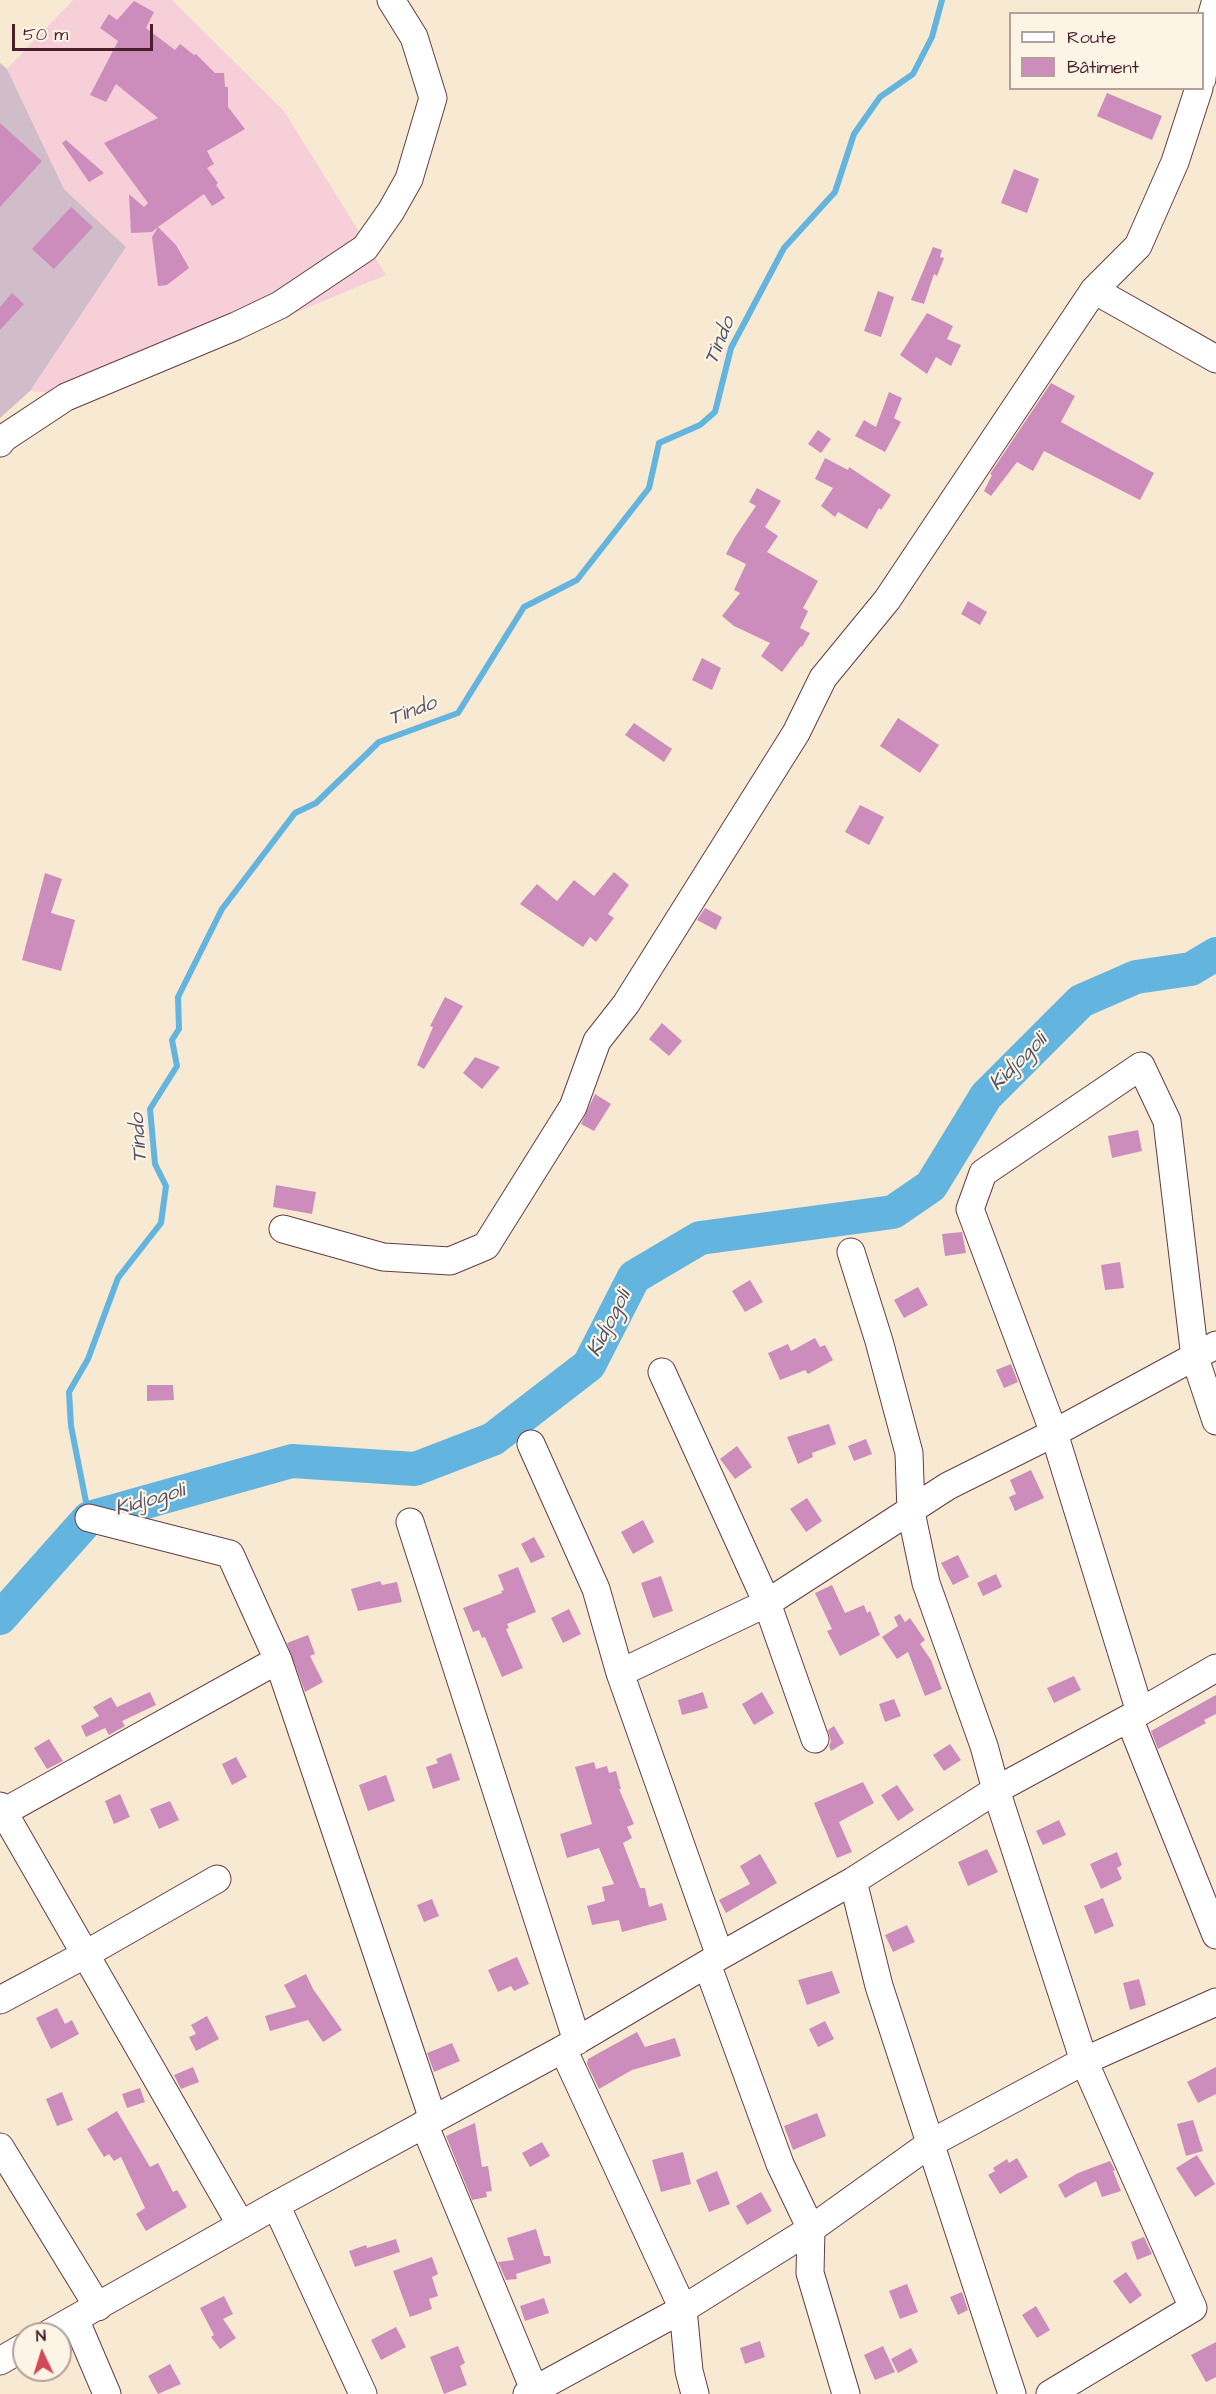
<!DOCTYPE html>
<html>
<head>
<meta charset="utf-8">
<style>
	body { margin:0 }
	#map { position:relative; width:1216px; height:2394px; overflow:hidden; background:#f8e9d3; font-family:"Architects Daughter",sans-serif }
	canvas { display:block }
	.legend { position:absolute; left:1009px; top:12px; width:195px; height:78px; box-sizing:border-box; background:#fcf5e5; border:2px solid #b59f9b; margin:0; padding:8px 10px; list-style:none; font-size:18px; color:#4a1f2b }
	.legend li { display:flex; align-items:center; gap:12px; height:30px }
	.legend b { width:30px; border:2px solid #b59f9b }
	.north { position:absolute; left:12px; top:2322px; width:60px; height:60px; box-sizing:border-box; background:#fcf5e5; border:2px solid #b59f9b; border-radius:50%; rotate:356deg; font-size:16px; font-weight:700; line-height:24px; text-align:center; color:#4a1f2b }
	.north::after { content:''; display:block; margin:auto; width:21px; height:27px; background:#d1495b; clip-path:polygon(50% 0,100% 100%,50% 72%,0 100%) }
	.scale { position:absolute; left:12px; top:24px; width:141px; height:27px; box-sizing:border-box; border:3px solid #4a1f2b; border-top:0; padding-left:8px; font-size:18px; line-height:21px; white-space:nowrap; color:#4a1f2b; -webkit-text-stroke:4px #fcf5e5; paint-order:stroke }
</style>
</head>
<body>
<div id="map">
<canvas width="1216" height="2394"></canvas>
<ul class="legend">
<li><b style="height:8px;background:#fff"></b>Route</li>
<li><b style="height:16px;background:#cc8dbd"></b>Bâtiment</li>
</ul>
<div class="north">N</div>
<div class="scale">50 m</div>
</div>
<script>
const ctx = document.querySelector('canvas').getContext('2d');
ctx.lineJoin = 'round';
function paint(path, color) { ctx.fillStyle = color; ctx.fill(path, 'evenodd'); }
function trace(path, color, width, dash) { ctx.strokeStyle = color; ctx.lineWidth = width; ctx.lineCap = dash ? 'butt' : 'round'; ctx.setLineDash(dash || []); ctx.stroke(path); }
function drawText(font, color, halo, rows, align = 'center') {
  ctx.font = font + ' "Architects Daughter",sans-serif'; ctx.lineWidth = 4.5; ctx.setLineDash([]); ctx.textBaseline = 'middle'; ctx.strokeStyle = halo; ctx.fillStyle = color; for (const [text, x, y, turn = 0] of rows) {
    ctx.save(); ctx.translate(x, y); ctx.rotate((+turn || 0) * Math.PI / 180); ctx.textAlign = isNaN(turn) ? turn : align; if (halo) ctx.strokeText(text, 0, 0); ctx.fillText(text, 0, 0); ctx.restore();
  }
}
paint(new Path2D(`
	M 73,0 L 172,0 L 284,111 L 386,275 L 93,397 L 30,391 L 126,247 L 64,189 L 7,69 Z`), '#f6cfd8');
paint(new Path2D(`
	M 0,63 L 7,69 L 64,189 L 126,247 L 30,391 L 0,418 Z`), '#d1bdca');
trace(new Path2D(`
	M 88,1512 L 71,1426 L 69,1392 L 88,1359 L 118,1278 L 161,1223 L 166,1186 L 155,1164 L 150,1109 L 177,1066 L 172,1040 L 179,1029 L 178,997 L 222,909 L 295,813 L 316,803 L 379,742 L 458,713 L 524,607 L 577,580 L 649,488 L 659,443 L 700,425 L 715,412 L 731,348 L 784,248 L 835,192 L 854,134 L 880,97 L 913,74 L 932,37 L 942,0`), '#63b4de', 6);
trace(new Path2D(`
	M 0,1618 L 89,1518 L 292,1461 L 415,1469 L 493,1439 L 589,1365 L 634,1277 L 700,1238 L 893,1212 L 931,1186 L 986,1096 L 1081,1001 L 1136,977 L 1191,969 L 1216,954`), '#63b4de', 34);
paint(new Path2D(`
	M 134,1 L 154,12 L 146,28 L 175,50 L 180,44 L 194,55 L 196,54 L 215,73 L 224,73 L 225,87 L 228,87 L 228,107 L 245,129 L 207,151 L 214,164 L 207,168 L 218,183 L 216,185 L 225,198 L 212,206 L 204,194 L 158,227 L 176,245 L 189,268 L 167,285 L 158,286 L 152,237 L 158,227 L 152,232 L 131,233 L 129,194 L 144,207 L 148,203 L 104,143 L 158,118 L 116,84 L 106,102 L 90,95 L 117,43 L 118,41 L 100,28 L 109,14 L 117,20 Z
	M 1107,93 L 1162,116 L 1152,140 L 1097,116 Z
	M 0,123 L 42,161 L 0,207 Z
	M 66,140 L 104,173 L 89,182 L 62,143 Z
	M 1014,169 L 1039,179 L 1027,213 L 1001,203 Z
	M 71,207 L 93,227 L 54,269 L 32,249 Z
	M 933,247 L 942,250 L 940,257 L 944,258 L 937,276 L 934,274 L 924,304 L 911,300 Z
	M 878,291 L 894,297 L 881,337 L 864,331 Z
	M 12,293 L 24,304 L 0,330 L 0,307 Z
	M 927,313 L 953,326 L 947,339 L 961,345 L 951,366 L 936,357 L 927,374 L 900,355 Z
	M 1051,383 L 1075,396 L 1061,422 L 1154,473 L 1140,500 L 1044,451 L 1033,471 L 1017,462 L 991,496 L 984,491 L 992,475 L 990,474 Z
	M 889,392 L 902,398 L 894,418 L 901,422 L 885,452 L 855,436 L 864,420 L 876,427 Z
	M 818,430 L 831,439 L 821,453 L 808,444 Z
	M 825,458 L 848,470 L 849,467 L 891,495 L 881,510 L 879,508 L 867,529 L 838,512 L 835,517 L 821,506 L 833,488 L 815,479 Z
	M 757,488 L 781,501 L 765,527 L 778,536 L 767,552 L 818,581 L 803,608 L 808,611 L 800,628 L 810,633 L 802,647 L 801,646 L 782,672 L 761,656 L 770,643 L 734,626 L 722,616 L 740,593 L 734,590 L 746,564 L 726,554 L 735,537 L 756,506 L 749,502 Z
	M 968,601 L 987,612 L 980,625 L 961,614 Z
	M 702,658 L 721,668 L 712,690 L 692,680 Z
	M 898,718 L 939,745 L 920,773 L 880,746 Z
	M 634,723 L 672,749 L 664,762 L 625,735 Z
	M 860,805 L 884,817 L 869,845 L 845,832 Z
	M 614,872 L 629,885 L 608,914 L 614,918 L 596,942 L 590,937 L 583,947 L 520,904 L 537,884 L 557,901 L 574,880 L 594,896 Z
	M 45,873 L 62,879 L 51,913 L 75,920 L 61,971 L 22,960 Z
	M 705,908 L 722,917 L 716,930 L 697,920 Z
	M 445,997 L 463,1006 L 424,1069 L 417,1065 L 433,1027 L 430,1026 Z
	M 662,1023 L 682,1041 L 669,1056 L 649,1039 Z
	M 475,1057 L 500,1067 L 482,1089 L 463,1073 Z
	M 595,1094 L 611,1104 L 594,1131 L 581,1124 Z
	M 1138,1130 L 1142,1151 L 1112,1158 L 1108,1136 Z
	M 276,1185 L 316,1192 L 312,1214 L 273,1207 Z
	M 962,1232 L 966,1253 L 945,1256 L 942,1234 Z
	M 1120,1262 L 1124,1288 L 1105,1290 L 1101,1265 Z
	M 750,1280 L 763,1302 L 745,1312 L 732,1291 Z
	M 918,1287 L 928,1305 L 904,1318 L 894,1300 Z
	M 815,1338 L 820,1347 L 825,1345 L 833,1360 L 808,1374 L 805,1370 L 780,1380 L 768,1353 L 788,1344 L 791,1351 Z
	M 1011,1364 L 1018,1382 L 1004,1388 L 996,1370 Z
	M 147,1385 L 173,1385 L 174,1400 L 147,1401 Z
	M 829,1424 L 836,1444 L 812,1453 L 813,1457 L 798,1464 L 787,1437 Z
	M 866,1439 L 872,1454 L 854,1461 L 848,1446 Z
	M 737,1446 L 752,1467 L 735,1479 L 720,1459 Z
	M 1031,1470 L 1044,1498 L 1015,1511 L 1009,1497 L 1016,1494 L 1010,1480 Z
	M 807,1498 L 822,1521 L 806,1532 L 790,1509 Z
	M 643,1520 L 654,1542 L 633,1554 L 621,1532 Z
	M 534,1537 L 545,1557 L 531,1563 L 521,1544 Z
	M 958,1555 L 969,1577 L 953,1585 L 941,1563 Z
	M 518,1567 L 536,1612 L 507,1624 L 509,1628 L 506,1629 L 523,1668 L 502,1677 L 485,1637 L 482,1638 L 479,1630 L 473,1632 L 463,1608 L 502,1593 L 501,1591 L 504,1590 L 498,1575 Z
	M 996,1574 L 1002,1587 L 983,1596 L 977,1583 Z
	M 661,1576 L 673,1611 L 653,1618 L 641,1583 Z
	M 380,1581 L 382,1585 L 397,1582 L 402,1602 L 358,1611 L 351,1589 Z
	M 832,1585 L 845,1613 L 864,1605 L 867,1613 L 870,1611 L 880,1635 L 840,1656 L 827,1631 L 832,1629 L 815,1593 Z
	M 569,1609 L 581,1634 L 563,1643 L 551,1618 Z
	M 900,1614 L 905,1622 L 910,1618 L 925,1640 L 920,1644 L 931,1660 L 942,1689 L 925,1696 L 908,1652 L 897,1659 L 882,1637 L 898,1626 L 894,1617 Z
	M 308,1635 L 315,1654 L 310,1656 L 323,1682 L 305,1692 L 287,1643 Z
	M 1074,1676 L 1081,1690 L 1054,1703 L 1047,1688 Z
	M 150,1692 L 156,1705 L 122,1721 L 125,1726 L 109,1735 L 105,1728 L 86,1737 L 81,1726 L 99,1716 L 93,1707 L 111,1697 L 117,1707 Z
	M 703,1692 L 708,1708 L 682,1715 L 678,1700 Z
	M 762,1692 L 774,1713 L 754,1725 L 742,1704 Z
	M 1216,1695 L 1216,1714 L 1204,1720 L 1206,1723 L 1158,1749 L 1151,1731 Z
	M 894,1699 L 901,1716 L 885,1722 L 879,1704 Z
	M 834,1726 L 844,1743 L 831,1751 L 829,1746 L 831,1741 L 828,1730 Z
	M 49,1739 L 63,1761 L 47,1769 L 34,1748 Z
	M 950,1744 L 961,1760 L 944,1771 L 933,1755 Z
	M 451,1753 L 460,1780 L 433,1789 L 426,1767 L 438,1763 L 436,1759 Z
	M 236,1757 L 247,1777 L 232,1785 L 222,1764 Z
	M 594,1762 L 596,1769 L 607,1766 L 609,1773 L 616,1771 L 621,1789 L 619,1789 L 634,1824 L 627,1827 L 632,1838 L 623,1843 L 640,1888 L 645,1888 L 649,1907 L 662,1903 L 667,1920 L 622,1932 L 619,1920 L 592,1925 L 587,1906 L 605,1901 L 602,1887 L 614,1884 L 599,1848 L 567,1858 L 560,1834 L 592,1824 L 575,1767 Z
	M 386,1775 L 395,1801 L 368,1811 L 359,1785 Z
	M 863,1782 L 874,1803 L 839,1822 L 852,1852 L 837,1858 L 814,1803 Z
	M 897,1785 L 914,1810 L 898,1821 L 881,1795 Z
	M 120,1794 L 130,1817 L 114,1824 L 105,1801 Z
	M 170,1801 L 179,1820 L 159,1829 L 150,1809 Z
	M 1059,1820 L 1066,1835 L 1043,1845 L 1036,1831 Z
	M 987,1849 L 998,1872 L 968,1886 L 958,1862 Z
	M 1117,1852 L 1122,1865 L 1117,1868 L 1122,1879 L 1101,1889 L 1090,1864 Z
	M 760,1854 L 777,1883 L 726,1913 L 719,1900 L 750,1884 L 740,1866 Z
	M 1103,1898 L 1114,1926 L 1095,1934 L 1084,1906 Z
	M 432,1899 L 439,1916 L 424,1922 L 417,1905 Z
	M 907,1925 L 915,1942 L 893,1952 L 885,1935 Z
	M 517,1957 L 529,1984 L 514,1991 L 511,1986 L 498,1992 L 488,1970 Z
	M 832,1971 L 840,1993 L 807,2005 L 798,1980 Z
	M 306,1974 L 313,1989 L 342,2030 L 323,2042 L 308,2020 L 270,2031 L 265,2016 L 296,2007 L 284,1985 Z
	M 1139,1979 L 1146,2005 L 1130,2010 L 1123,1983 Z
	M 57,2008 L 65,2024 L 72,2020 L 79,2034 L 51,2049 L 36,2018 Z
	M 207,2016 L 219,2039 L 196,2051 L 189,2037 L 196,2034 L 191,2025 Z
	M 825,2021 L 834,2039 L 818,2047 L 809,2029 Z
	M 637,2032 L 645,2047 L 675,2038 L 681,2056 L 632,2070 L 599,2089 L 587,2064 L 588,2059 Z
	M 452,2043 L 460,2061 L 434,2072 L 427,2053 Z
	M 193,2067 L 199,2082 L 181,2089 L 174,2075 Z
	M 1216,2067 L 1216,2094 L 1198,2103 L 1187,2082 Z
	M 140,2088 L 145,2102 L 127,2108 L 122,2094 Z
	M 62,2092 L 73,2120 L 57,2126 L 46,2099 Z
	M 117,2111 L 150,2167 L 158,2163 L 173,2192 L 177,2190 L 187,2207 L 146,2231 L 136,2214 L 145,2208 L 121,2157 L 114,2161 L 109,2154 L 104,2157 L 87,2129 Z
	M 817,2113 L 826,2136 L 793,2150 L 784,2126 Z
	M 1193,2120 L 1203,2151 L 1186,2156 L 1177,2124 Z
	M 475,2123 L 482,2167 L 488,2166 L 492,2191 L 486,2192 L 487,2197 L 472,2200 L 446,2136 Z
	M 542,2142 L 550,2156 L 530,2167 L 522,2153 Z
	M 683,2152 L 691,2184 L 661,2192 L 652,2160 Z
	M 1197,2155 L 1215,2184 L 1195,2197 L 1176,2168 Z
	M 1017,2158 L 1028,2177 L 1000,2194 L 988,2175 L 995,2171 L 993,2168 L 1007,2159 L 1009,2163 Z
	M 1110,2161 L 1115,2170 L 1113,2171 L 1121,2191 L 1102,2197 L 1096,2181 L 1065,2198 L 1058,2185 L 1078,2173 Z
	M 717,2171 L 730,2204 L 709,2212 L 696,2180 Z
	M 761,2192 L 772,2211 L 747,2225 L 736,2206 Z
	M 536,2229 L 544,2256 L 550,2256 L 551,2263 L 516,2274 L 517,2279 L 506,2280 L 498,2262 L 514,2260 L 507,2238 Z
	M 1144,2237 L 1152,2254 L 1137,2260 L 1131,2242 Z
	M 396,2239 L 400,2252 L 355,2267 L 349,2251 L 366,2245 L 367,2248 Z
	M 432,2257 L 438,2274 L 432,2277 L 438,2296 L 429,2299 L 432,2309 L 410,2317 L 393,2271 Z
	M 1126,2272 L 1142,2295 L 1130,2304 L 1113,2281 Z
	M 907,2284 L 918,2312 L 900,2319 L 889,2291 Z
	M 962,2292 L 968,2310 L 958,2315 L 950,2297 Z
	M 224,2296 L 233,2314 L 223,2319 L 236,2338 L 220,2349 L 211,2337 L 214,2335 L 200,2308 Z
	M 544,2298 L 549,2313 L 525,2321 L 520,2306 Z
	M 1036,2306 L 1050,2330 L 1037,2338 L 1022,2315 Z
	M 396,2327 L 406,2347 L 381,2360 L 371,2340 Z
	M 760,2341 L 765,2357 L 745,2364 L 740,2348 Z
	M 1216,2342 L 1216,2377 L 1206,2382 L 1191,2355 Z
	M 458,2346 L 465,2363 L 460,2366 L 467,2385 L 444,2394 L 430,2357 Z
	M 883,2346 L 895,2372 L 875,2380 L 864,2355 Z
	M 911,2348 L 918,2362 L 898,2373 L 891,2359 Z
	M 170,2364 L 181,2384 L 158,2394 L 148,2376 Z`), '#cc8dbd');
const minor = new Path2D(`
	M 1202,79 L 1207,31 L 1216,0
	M 1094,290 L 1216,359
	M 0,443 L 4,438 L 66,397 L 236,326 L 280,305 L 365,248 L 391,211 L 409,179 L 433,98 L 414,37 L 391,0
	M 283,1229 L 383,1257 L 450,1261 L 486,1246 L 573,1107 L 597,1041 L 626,1004 L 796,733 L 823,678 L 887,600 L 1094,290 L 1138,246 L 1175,162 L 1199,88
	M 851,1252 L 879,1341 L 909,1453 L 911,1512 L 926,1583 L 984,1746 L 996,1790 L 1084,2061 L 1193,2308 L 1050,2394
	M 662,1372 L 767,1603 L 815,1739
	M 531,1444 L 596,1589 L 620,1673 L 720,1956
	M 89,1518 L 230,1554 L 278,1660 L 433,2119
	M 410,1522 L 577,2041
	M 620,1673 L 767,1603 L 948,1486 L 1054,1433 L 1216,1345
	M 1140,1712 L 1054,1433 L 970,1209 L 983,1173 L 1141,1066 L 1167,1121 L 1195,1358 L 1216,1421
	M 1129,1718 L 1216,1935
	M 0,1806 L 241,2225
	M 0,1814 L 278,1660
	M 853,1881 L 879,1986 L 1012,2394
	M 707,1964 L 780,2164 L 811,2229 L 810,2273 L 846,2394
	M 0,2000 L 86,1954 L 217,1879
	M 563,2049 L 683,2309 L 689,2371 L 695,2394
	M 424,2124 L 536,2394
	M 0,2147 L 98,2307
	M 276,2205 L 363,2394
	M 75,2319 L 107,2394
	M 48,2334 L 276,2205 L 563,2049 L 720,1956 L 853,1881 L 996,1790 L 1140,1712 L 1216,1668
	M 0,2361 L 24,2347
	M 527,2394 L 683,2309 L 811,2229 L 931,2143 L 1084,2061 L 1216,2002`);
trace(minor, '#643d44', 29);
trace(minor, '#fff', 27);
drawText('italic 21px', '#53536a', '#fcf5e5', [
	["Tindo",721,341,-68],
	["Tindo",413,712,-21],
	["Kidjogoli",1019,1063,-45],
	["Tindo",140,1138,-94],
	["Kidjogoli",610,1324,-63],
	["Kidjogoli",150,1501,-16]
]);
</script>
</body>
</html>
